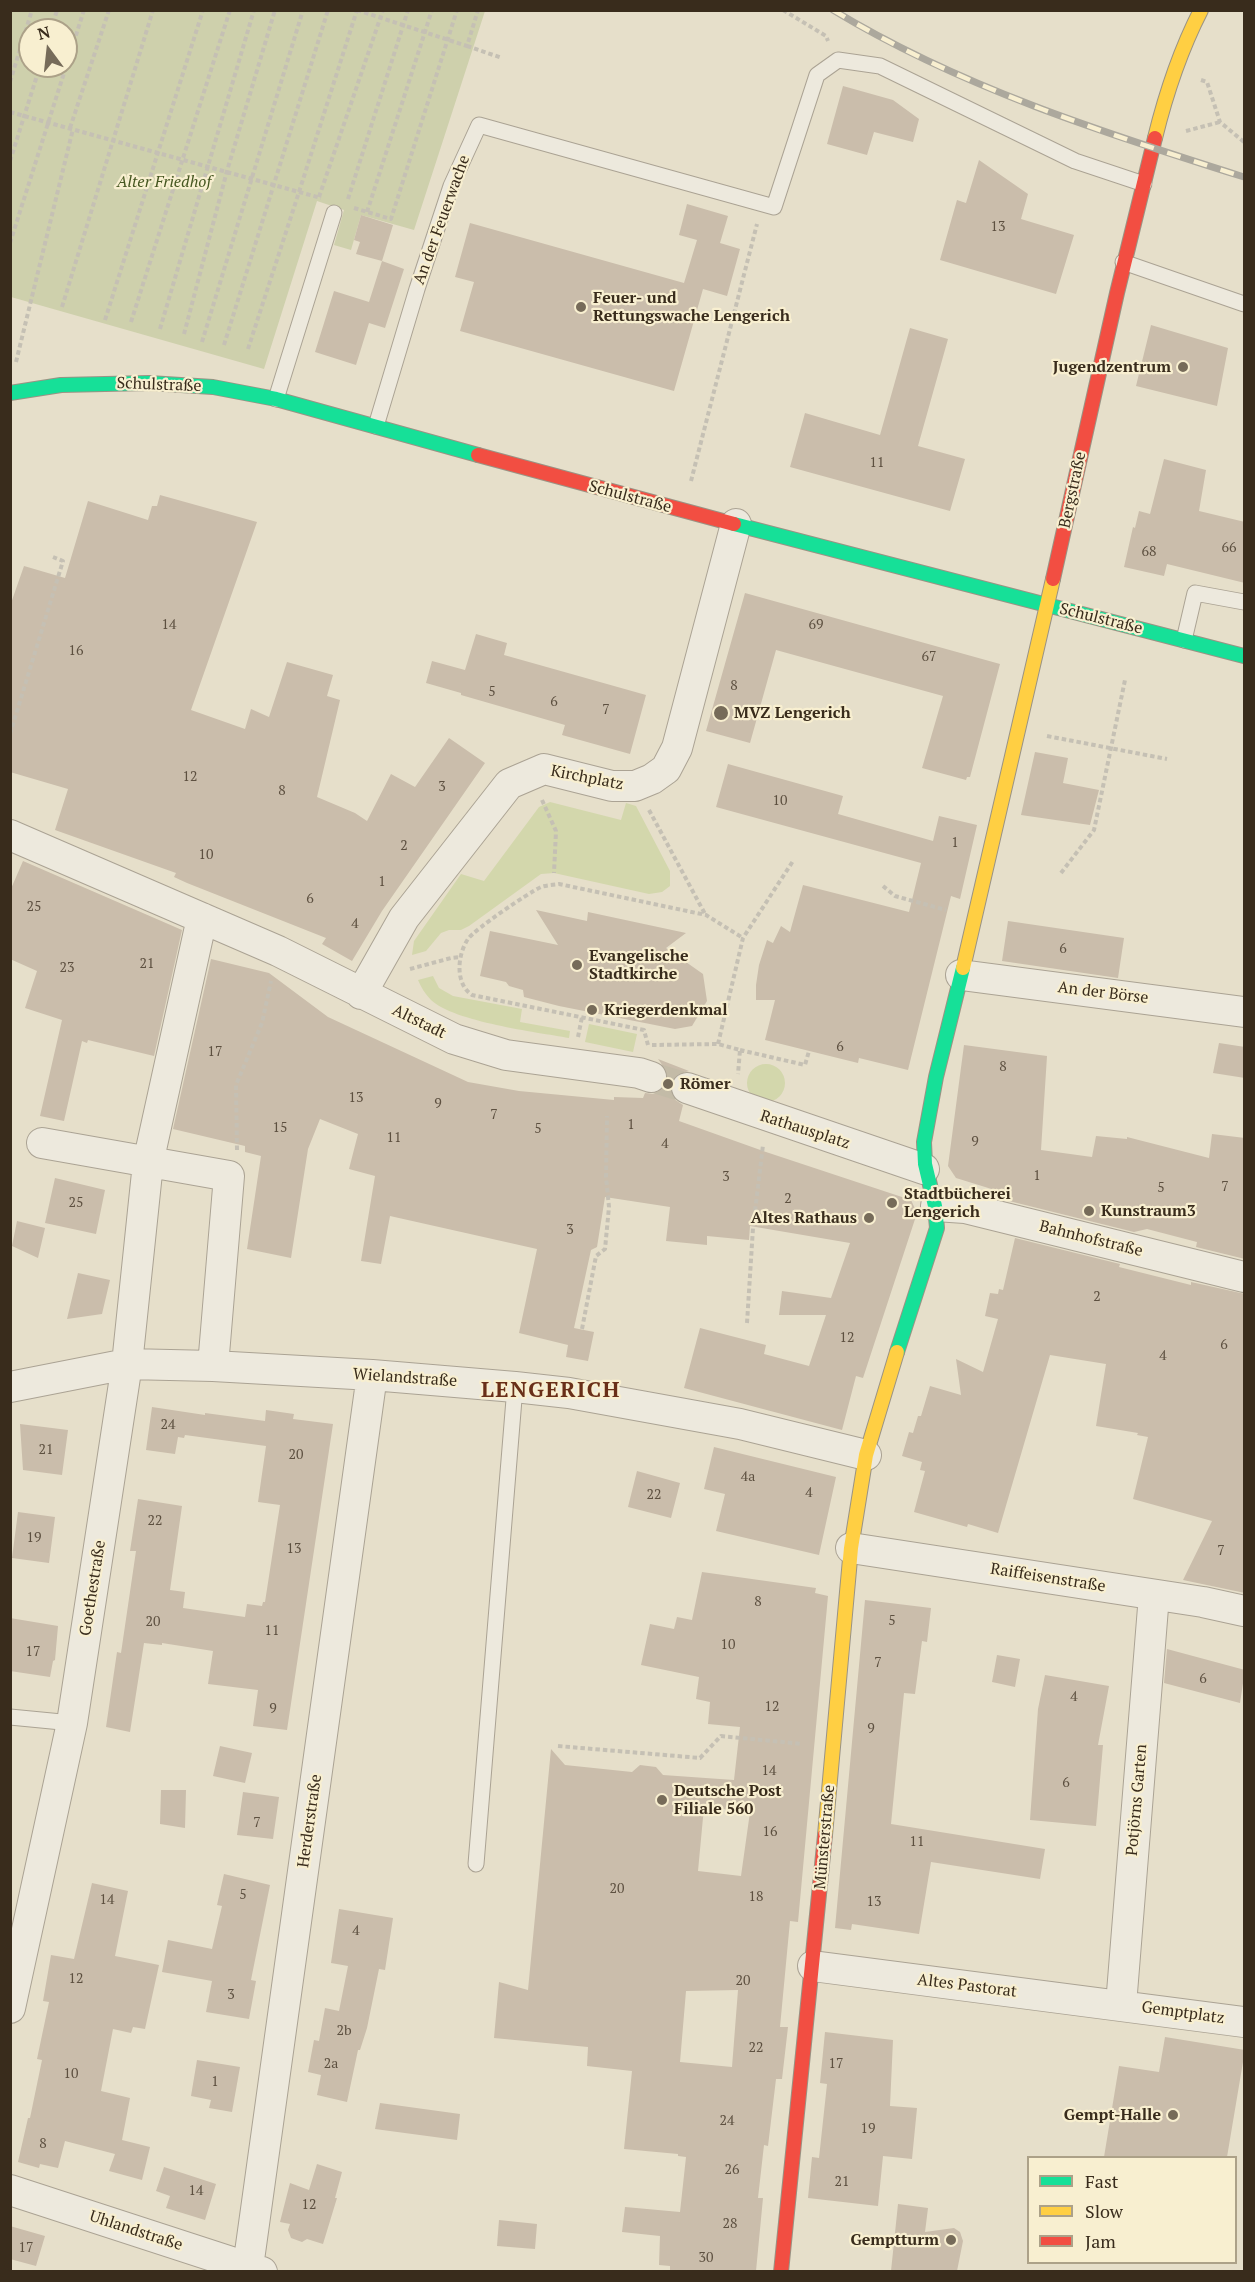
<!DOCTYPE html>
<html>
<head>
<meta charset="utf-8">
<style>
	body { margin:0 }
	#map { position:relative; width:1255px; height:2282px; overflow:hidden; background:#e6dfca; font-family:"PT Serif",serif }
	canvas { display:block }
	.frame { position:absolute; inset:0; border:12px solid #392c1c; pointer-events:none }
	.legend { position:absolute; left:1027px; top:2156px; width:210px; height:108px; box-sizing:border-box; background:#f8efd0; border:2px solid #aca188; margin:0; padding:8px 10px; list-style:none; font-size:18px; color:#392c1c }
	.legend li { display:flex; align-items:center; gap:12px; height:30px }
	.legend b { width:30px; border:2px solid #aca188 }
	.north { position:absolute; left:18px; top:18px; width:60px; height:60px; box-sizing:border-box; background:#f8efd0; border:2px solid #aca188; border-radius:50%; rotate:345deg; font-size:16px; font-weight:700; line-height:24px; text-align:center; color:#392c1c }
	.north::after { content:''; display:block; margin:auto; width:21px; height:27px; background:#766b59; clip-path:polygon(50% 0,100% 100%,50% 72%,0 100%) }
</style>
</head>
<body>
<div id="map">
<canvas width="1255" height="2282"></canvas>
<div class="frame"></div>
<ul class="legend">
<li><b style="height:8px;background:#16e098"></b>Fast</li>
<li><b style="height:8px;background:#ffcf43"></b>Slow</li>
<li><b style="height:8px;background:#f24e42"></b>Jam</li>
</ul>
<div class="north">N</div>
</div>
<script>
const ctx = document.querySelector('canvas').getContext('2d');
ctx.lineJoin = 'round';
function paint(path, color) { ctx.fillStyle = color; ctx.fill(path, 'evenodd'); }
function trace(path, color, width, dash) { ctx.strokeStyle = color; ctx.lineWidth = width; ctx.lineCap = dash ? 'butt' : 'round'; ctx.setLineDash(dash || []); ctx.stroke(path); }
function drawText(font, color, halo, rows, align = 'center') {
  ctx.font = font + ' "PT Serif",serif'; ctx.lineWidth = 4.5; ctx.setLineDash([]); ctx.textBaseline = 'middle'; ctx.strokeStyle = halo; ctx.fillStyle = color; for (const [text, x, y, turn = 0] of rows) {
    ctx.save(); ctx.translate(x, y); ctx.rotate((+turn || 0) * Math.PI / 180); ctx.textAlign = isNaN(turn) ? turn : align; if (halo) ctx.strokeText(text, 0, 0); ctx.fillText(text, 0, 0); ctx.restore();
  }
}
paint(new Path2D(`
	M 550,802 L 621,820 L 626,803 L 636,806 L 670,871 L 670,886 L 662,892 L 649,894 L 554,873 L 541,874 L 469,926 L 461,930 L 449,930 L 441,933 L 426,951 L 412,955 L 414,941 L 461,874 L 484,881 L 539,807 Z
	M 433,976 L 439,988 L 453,996 L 522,1009 L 520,1022 L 570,1031 L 569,1038 C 536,1032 455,1022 431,1000 C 425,994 421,987 418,980 Z
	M 589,1024 L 637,1034 L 633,1052 L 585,1042 Z
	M747 1083a19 19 0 1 1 38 0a19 19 0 1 1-38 0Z`), '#d3d7ac');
paint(new Path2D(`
	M 11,11 L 485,11 L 414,230 L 361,215 L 351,250 L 334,245 L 344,210 L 317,201 L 264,369 L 11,297 ZM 30,30 L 66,30 L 66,66 L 30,66 Z`), '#ced0ac');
paint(new Path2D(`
	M 843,86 L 893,100 L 919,119 L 913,142 L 874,132 L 867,155 L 827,144 Z
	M 979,160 L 1028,194 L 1021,219 L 1074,235 L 1056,294 L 940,260 L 957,200 L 966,203 Z
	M 687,204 L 728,216 L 720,243 L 740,249 L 727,296 L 703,289 L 674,391 L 460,331 L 474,282 L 455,277 L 470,223 L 684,283 L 697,240 L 679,235 Z
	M 361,215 L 393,225 L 382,261 L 356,254 L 360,242 L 354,240 Z
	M 382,261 L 404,269 L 385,328 L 369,323 L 356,365 L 315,352 L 334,291 L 369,302 Z
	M 1151,325 L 1228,348 L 1217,406 L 1136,386 Z
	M 910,328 L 948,339 L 918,446 L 965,459 L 950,511 L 790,467 L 805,413 L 880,435 Z
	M 1164,459 L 1206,470 L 1199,511 L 1245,522 L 1245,583 L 1167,564 L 1164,576 L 1124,567 L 1133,527 L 1135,528 L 1139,511 L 1150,514 Z
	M 160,495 L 257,522 L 191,710 L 245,729 L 251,709 L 269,717 L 287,662 L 333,675 L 327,696 L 340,700 L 317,797 L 355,813 L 367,821 L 391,774 L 415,787 L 449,738 L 485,763 L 382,911 L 352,961 L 322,944 L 326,938 L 187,883 L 174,877 L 176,873 L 55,830 L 68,789 L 10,772 L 10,606 L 24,566 L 65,578 L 88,501 L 148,520 L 152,506 L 157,506 Z
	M 745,593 L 1000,664 L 970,777 L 967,777 L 966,780 L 922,768 L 943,696 L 776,650 L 750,743 L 706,731 Z
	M 476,634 L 507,643 L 504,655 L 646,695 L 630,754 L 562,735 L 565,725 L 461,695 L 461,693 L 426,683 L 432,661 L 465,670 Z
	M 1035,752 L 1068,758 L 1063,783 L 1099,790 L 1090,825 L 1021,815 Z
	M 728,764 L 843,796 L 838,814 L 933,841 L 939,816 L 977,825 L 960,899 L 951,896 L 908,1070 L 859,1058 L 858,1063 L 765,1040 L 775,1000 L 756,1000 L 756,985 L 759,965 L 767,940 L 773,943 L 781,926 L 790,932 L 803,885 L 909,912 L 921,863 L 716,807 Z
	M 23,861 L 182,930 L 154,1056 L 88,1040 L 87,1043 L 82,1041 L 64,1121 L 40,1116 L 62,1020 L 25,1008 L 37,971 L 10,959 L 10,891 Z
	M 536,910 L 587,921 L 588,912 L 686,933 L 666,948 L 703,974 L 707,1001 L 692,1026 L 675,1029 L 559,1006 L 524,997 L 523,990 L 509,986 L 506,982 L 480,976 L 490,931 L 558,945 Z
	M 1008,921 L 1124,938 L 1118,978 L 1002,961 Z
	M 211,959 L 269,973 L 328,1017 L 468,1082 L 519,1091 L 614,1100 L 614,1097 L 643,1098 L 645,1093 L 654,1094 L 662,1090 L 667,1083 L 668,1073 L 658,1059 L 689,1071 L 676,1075 L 671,1083 L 670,1091 L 674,1099 L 683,1105 L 679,1121 L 766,1152 L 911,1200 L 917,1213 L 863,1378 L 856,1376 L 842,1430 L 684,1388 L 700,1328 L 766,1345 L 764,1354 L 809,1366 L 826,1315 L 779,1315 L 782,1291 L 831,1298 L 850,1243 L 750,1226 L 749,1240 L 707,1236 L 707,1245 L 666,1241 L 670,1207 L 605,1197 L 597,1247 L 591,1250 L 574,1328 L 594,1332 L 588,1361 L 566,1357 L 568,1345 L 519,1333 L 537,1249 L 390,1216 L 381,1264 L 361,1261 L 375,1176 L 349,1169 L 358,1134 L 320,1119 L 308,1149 L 291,1258 L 247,1249 L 261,1156 L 245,1152 L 245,1146 L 173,1129 Z
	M 1219,1043 L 1245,1047 L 1245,1078 L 1213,1073 Z
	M 964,1045 L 1047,1056 L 1041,1150 L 1092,1157 L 1096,1136 L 1127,1139 L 1127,1137 L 1209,1158 L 1212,1134 L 1245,1138 L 1245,1259 L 1196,1247 L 1197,1242 L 1147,1229 L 1134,1232 L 997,1198 L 998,1191 L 956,1178 L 948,1166 Z
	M 55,1178 L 105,1190 L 96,1234 L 45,1223 Z
	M 17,1221 L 45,1228 L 38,1258 L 12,1246 Z
	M 1015,1238 L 1120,1264 L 1119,1267 L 1191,1285 L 1191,1282 L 1245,1294 L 1245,1593 L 1183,1580 L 1212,1521 L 1133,1499 L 1148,1437 L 1137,1435 L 1138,1433 L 1096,1426 L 1106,1364 L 1050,1355 L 998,1533 L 968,1524 L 967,1527 L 914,1512 L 925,1471 L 920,1470 L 922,1462 L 902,1456 L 909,1432 L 913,1433 L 918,1416 L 921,1416 L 930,1386 L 961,1395 L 956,1359 L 983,1372 L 998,1319 L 985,1316 L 990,1293 L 998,1294 L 999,1289 L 1003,1290 Z
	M 78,1273 L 110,1280 L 102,1314 L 67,1319 Z
	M 152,1407 L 205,1415 L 205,1413 L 265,1421 L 266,1410 L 294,1414 L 293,1419 L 333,1424 L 287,1730 L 253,1726 L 258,1690 L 208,1684 L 213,1651 L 162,1643 L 162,1645 L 144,1643 L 130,1732 L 106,1727 L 117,1652 L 121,1653 L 136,1551 L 130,1551 L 138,1499 L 182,1506 L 170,1590 L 185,1592 L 183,1608 L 245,1617 L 247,1604 L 262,1606 L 263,1602 L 265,1602 L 280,1505 L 258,1502 L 266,1446 L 185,1435 L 184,1438 L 178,1437 L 175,1454 L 146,1450 Z
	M 20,1424 L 68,1430 L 62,1475 L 23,1470 Z
	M 714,1447 L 836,1477 L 819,1555 L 716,1531 L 725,1494 L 704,1489 Z
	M 637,1471 L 680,1483 L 671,1518 L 628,1507 Z
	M 18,1512 L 55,1517 L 49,1563 L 12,1558 Z
	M 702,1572 L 816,1588 L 815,1593 L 828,1596 L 798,1922 L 790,1921 L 780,2027 L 788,2027 L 782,2079 L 776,2079 L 768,2146 L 764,2145 L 758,2198 L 763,2198 L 756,2271 L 670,2271 L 670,2266 L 659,2265 L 660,2236 L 622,2232 L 625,2207 L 680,2212 L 686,2157 L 678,2156 L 678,2154 L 624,2149 L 632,2071 L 587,2066 L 588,2047 L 494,2038 L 499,1982 L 528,1990 L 551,1749 L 565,1765 L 632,1772 L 640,1765 L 656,1767 L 663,1775 L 734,1780 L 740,1727 L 708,1724 L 710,1702 L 696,1699 L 699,1677 L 641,1665 L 650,1624 L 674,1629 L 677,1617 L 692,1620 ZM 704,1807 L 750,1812 L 741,1876 L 698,1871 ZM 738,1990 L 732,2067 L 680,2062 L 686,1991 Z
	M 865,1600 L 931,1608 L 927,1642 L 922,1641 L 915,1694 L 904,1693 L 891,1824 L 1045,1849 L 1040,1879 L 931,1862 L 919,1934 L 852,1924 L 851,1930 L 835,1928 Z
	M 10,1618 L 58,1626 L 55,1660 L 53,1661 L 50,1677 L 10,1671 Z
	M 1167,1649 L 1245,1670 L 1240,1703 L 1164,1683 Z
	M 997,1655 L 1020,1659 L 1015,1687 L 992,1682 Z
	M 1045,1675 L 1109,1686 L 1098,1745 L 1103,1745 L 1096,1826 L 1030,1820 L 1038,1709 Z
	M 220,1746 L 252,1753 L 245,1783 L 213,1776 Z
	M 161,1790 L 186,1790 L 185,1828 L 160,1824 Z
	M 243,1792 L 279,1797 L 273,1839 L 237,1835 Z
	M 224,1874 L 270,1885 L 251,1980 L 256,1981 L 249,2019 L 206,2012 L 212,1981 L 162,1972 L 168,1940 L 212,1949 L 222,1906 L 217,1905 Z
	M 92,1883 L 128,1891 L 115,1956 L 159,1965 L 145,2029 L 133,2027 L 131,2033 L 113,2029 L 101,2091 L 130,2098 L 122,2140 L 150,2147 L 142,2180 L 109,2171 L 115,2154 L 65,2141 L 58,2168 L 40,2164 L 39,2168 L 18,2162 L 28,2118 L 30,2118 L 42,2060 L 37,2059 L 49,2002 L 43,2001 L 51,1955 L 74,1959 Z
	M 339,1909 L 393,1918 L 385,1970 L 379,1969 L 367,2028 L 360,2050 L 358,2050 L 347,2102 L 317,2095 L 321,2075 L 308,2072 L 314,2040 L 319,2041 L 325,2008 L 339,2011 L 348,1966 L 331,1963 Z
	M 825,2032 L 893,2040 L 890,2106 L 917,2108 L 912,2159 L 883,2156 L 878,2206 L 808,2198 L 812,2157 L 819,2158 L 827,2084 L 820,2083 Z
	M 1165,2037 L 1245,2050 L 1227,2157 L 1104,2157 L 1119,2066 L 1159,2072 Z
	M 197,2060 L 240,2067 L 232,2112 L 209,2108 L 211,2100 L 191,2096 Z
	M 380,2103 L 460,2114 L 457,2140 L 375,2129 Z
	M 317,2164 L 342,2172 L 335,2198 L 337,2198 L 323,2244 L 307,2239 L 302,2242 L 291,2238 L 288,2230 L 290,2224 L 280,2222 L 290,2183 L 309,2190 Z
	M 164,2167 L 216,2184 L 205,2220 L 166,2208 L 170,2196 L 156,2191 Z
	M 898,2204 L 928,2208 L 925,2232 L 954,2228 L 960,2232 L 963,2241 L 957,2271 L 891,2271 Z
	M 499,2220 L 537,2224 L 535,2249 L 497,2246 Z
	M 10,2226 L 45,2236 L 36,2266 L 10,2259 Z`), '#cabdab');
trace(new Path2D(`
	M 651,1077 L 687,1088`), '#c3bba7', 30, [30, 15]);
const lane = new Path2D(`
	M 1123,262 L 1244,304
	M 276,399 L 334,213
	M 376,426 L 417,289 L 451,186 L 479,125 L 774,207 L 817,75 L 838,60 L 880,66 L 1075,161 L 1144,184
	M 1184,640 L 1195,593 L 1244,602
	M 10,1717 L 72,1723
	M 476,1864 L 515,1387`);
const street = new Path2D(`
	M 10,835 L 278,951 L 454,1039 L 506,1055 L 639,1073 L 651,1077
	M 961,975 L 1244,1012
	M 361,994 L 404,918 L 509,784 L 544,769 L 612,786 L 635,786 L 652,779 L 666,769 L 677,748 L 736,524
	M 687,1088 L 924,1169
	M 42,1143 L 229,1176 L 213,1366
	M 936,1206 L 965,1208 L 1244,1277
	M 10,1387 L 127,1364 L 213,1366 L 372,1375 L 515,1387 L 569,1393 L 740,1424 L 866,1455
	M 851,1548 L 1203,1602 L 1244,1611
	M 813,1966 L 1244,2022
	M 1121,2005 L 1154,1595
	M 10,2008 L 72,1723 L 127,1364 L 148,1163 L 202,918
	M 10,2190 L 262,2272
	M 248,2267 L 372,1375`);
const fast = new Path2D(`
	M 10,393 L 61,385 L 149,383 L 213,387 L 276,399 L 478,455
	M 734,524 L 1244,656
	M 897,1352 L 937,1228 L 935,1206 L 925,1164 L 924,1142 L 936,1077 L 963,968`);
const slow = new Path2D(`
	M 1155,138 C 1166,93 1180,51 1201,10
	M 963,968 L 1053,579
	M 825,1835 L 851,1548 L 866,1455 L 897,1352`);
const jam = new Path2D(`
	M 478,455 L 734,524
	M 1053,579 L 1117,293 L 1155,138
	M 781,2272 L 825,1835`);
trace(lane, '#aba394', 17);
trace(street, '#aba394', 32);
trace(fast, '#9a9384', 16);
trace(slow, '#9a9384', 16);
trace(jam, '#9a9384', 16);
trace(new Path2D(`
	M 357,10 L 467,46 L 478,10
	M 783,10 L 826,36 L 828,41
	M 51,30 L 57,10
	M 467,46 L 502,58
	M 1201,80 L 1207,82 L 1220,122 L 1244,142
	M 10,82 L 32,10
	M 10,112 L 299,192 L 357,10
	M 70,128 L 109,10
	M 1186,131 L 1220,122
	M 10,161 L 40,66
	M 319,197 L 383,10
	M 348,199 L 408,10
	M 354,208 L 391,219 L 457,10
	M 367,212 L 432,10
	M 10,243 L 84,10
	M 62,307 L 153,10
	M 105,320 L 203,10
	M 131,322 L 230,10
	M 160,329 L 254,10
	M 184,334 L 227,171 L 275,10
	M 202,342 L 303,10
	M 224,345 L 328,10
	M 248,349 L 299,192 L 321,198
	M 16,362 L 73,129
	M 691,481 L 757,224
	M 10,734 L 63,561 L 53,557
	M 1047,736 L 1167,759
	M 542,800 L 556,831 L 554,873
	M 649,810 L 705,914
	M 1061,873 L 1094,830 L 1125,680
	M 883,886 L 895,896 L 946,910
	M 410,969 L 451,958 L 461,957
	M 578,1037 L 582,1017
	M 718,1044 L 743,938 L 793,861
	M 648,1045 L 644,1030 L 472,995 C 455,984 457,955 468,939 C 475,929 528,893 541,887 C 547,885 553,885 559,884 L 706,915 L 743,938
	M 652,1045 L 718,1044 L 740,1050 L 738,1074
	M 740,1050 L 805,1065 L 809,1051
	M 237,1150 L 236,1085 L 262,1023 L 271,981
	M 747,1323 L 753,1228 L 763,1145
	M 582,1329 L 596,1256 L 605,1249 L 609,1207 L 606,1177 L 607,1116
	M 558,1746 L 700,1758 L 721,1736 L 802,1744`), '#c5c0b4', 4, [4.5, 3]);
trace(lane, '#ede9dd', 15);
trace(street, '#ede9dd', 30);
trace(fast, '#16e098', 14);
trace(slow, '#ffcf43', 14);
trace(jam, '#f24e42', 14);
const rail = new Path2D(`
	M 833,10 C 960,87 1104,133 1244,177`);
trace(rail, '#aca89d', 7);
trace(rail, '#f8efd0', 4.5, [14]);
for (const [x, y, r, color] of [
	[581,307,6,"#766b59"],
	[1183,367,6,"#766b59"],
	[721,713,8,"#766b59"],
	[577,965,6,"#766b59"],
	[592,1010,6,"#766b59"],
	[668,1084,6,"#766b59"],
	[892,1203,6,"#766b59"],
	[1089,1211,6,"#766b59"],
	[869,1218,6,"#766b59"],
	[662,1800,6,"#766b59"],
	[1173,2115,6,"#766b59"],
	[951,2240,6,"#766b59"]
]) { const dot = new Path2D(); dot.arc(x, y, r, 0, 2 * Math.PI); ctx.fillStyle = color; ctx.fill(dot); trace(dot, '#f8efd0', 2); }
drawText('14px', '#5d5040', null, [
	["13",998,227],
	["11",877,463],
	["66",1229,548],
	["68",1149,552],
	["14",169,625],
	["69",816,625],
	["16",76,651],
	["67",929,657],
	["8",734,686],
	["5",492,692],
	["6",554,702],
	["7",606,710],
	["12",190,777],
	["3",442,787],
	["8",282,791],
	["10",780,801],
	["1",955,843],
	["2",404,846],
	["10",206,855],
	["1",382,882],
	["6",310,899],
	["25",34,907],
	["4",355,924],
	["6",1063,949],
	["21",147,964],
	["23",67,968],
	["6",840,1047],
	["17",215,1052],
	["8",1003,1067],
	["13",356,1098],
	["9",438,1104],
	["7",494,1115],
	["1",631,1125],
	["15",280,1128],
	["5",538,1129],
	["11",394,1138],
	["9",975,1142],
	["4",665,1144],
	["1",1037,1176],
	["3",726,1177],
	["7",1225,1187],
	["5",1161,1188],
	["2",788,1199],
	["25",76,1203],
	["3",570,1230],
	["2",1097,1297],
	["12",847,1338],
	["6",1224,1345],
	["4",1163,1356],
	["24",168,1425],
	["21",46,1450],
	["20",296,1455],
	["4a",748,1477],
	["4",809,1493],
	["22",654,1495],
	["22",155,1521],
	["19",34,1538],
	["13",294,1549],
	["7",1221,1551],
	["8",758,1602],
	["5",892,1621],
	["20",153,1622],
	["11",272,1631],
	["10",728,1645],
	["17",33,1652],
	["7",878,1663],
	["6",1203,1679],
	["4",1074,1697],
	["12",772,1707],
	["9",273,1709],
	["9",871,1729],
	["14",769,1771],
	["6",1066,1783],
	["7",257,1823],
	["16",770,1832],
	["11",917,1842],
	["20",617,1889],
	["5",243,1895],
	["18",756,1897],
	["14",107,1900],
	["13",874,1902],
	["4",356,1931],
	["12",76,1979],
	["20",743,1981],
	["3",231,1995],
	["2b",344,2031],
	["22",756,2048],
	["2a",331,2064],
	["17",836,2064],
	["10",71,2074],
	["1",215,2082],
	["24",727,2121],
	["19",868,2129],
	["8",43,2144],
	["26",732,2170],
	["21",842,2182],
	["14",196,2191],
	["12",309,2205],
	["28",730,2224],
	["17",26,2248],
	["30",706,2258]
]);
drawText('italic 16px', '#465721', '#f8efd0', [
	["Alter Friedhof",164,182]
]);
drawText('16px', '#392c1c', '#f8efd0', [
	["An der Feuerwache",442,220,-70],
	["Schulstraße",159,385,2],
	["Bergstraße",1073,490,-78],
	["Schulstraße",630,497,15],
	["Schulstraße",1101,619,14],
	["Kirchplatz",587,778,11],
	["An der Börse",1103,993,7],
	["Altstadt",419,1022,26],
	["Rathausplatz",805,1130,18],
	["Bahnhofstraße",1091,1239,14],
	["Wielandstraße",405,1378,4],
	["Raiffeisenstraße",1048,1578,9],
	["Goethestraße",93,1588,-81],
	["Potjörns Garten",1137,1800,-85],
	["Herderstraße",310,1821,-82],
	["Münsterstraße",825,1837,-85],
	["Altes Pastorat",967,1986,7],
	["Gemptplatz",1183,2013,8],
	["Uhlandstraße",136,2231,18]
]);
drawText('bold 16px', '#392c1c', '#f8efd0', [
	["Feuer- und",593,298],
	["Rettungswache Lengerich",593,316],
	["Jugendzentrum",1171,367,"right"],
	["MVZ Lengerich",734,713],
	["Evangelische",589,956],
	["Stadtkirche",589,974],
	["Kriegerdenkmal",604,1010],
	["Römer",680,1084],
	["Stadtbücherei",904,1194],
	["Lengerich",904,1212],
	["Kunstraum3",1101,1211],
	["Altes Rathaus",857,1218,"right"],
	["Deutsche Post",674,1791],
	["Filiale 560",674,1809],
	["Gempt-Halle",1161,2115,"right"],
	["Gemptturm",939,2240,"right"]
], 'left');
ctx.letterSpacing = '1.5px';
drawText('bold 22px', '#692f18', '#f8efd0', [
	["LENGERICH",551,1391]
]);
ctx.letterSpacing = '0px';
</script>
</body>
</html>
